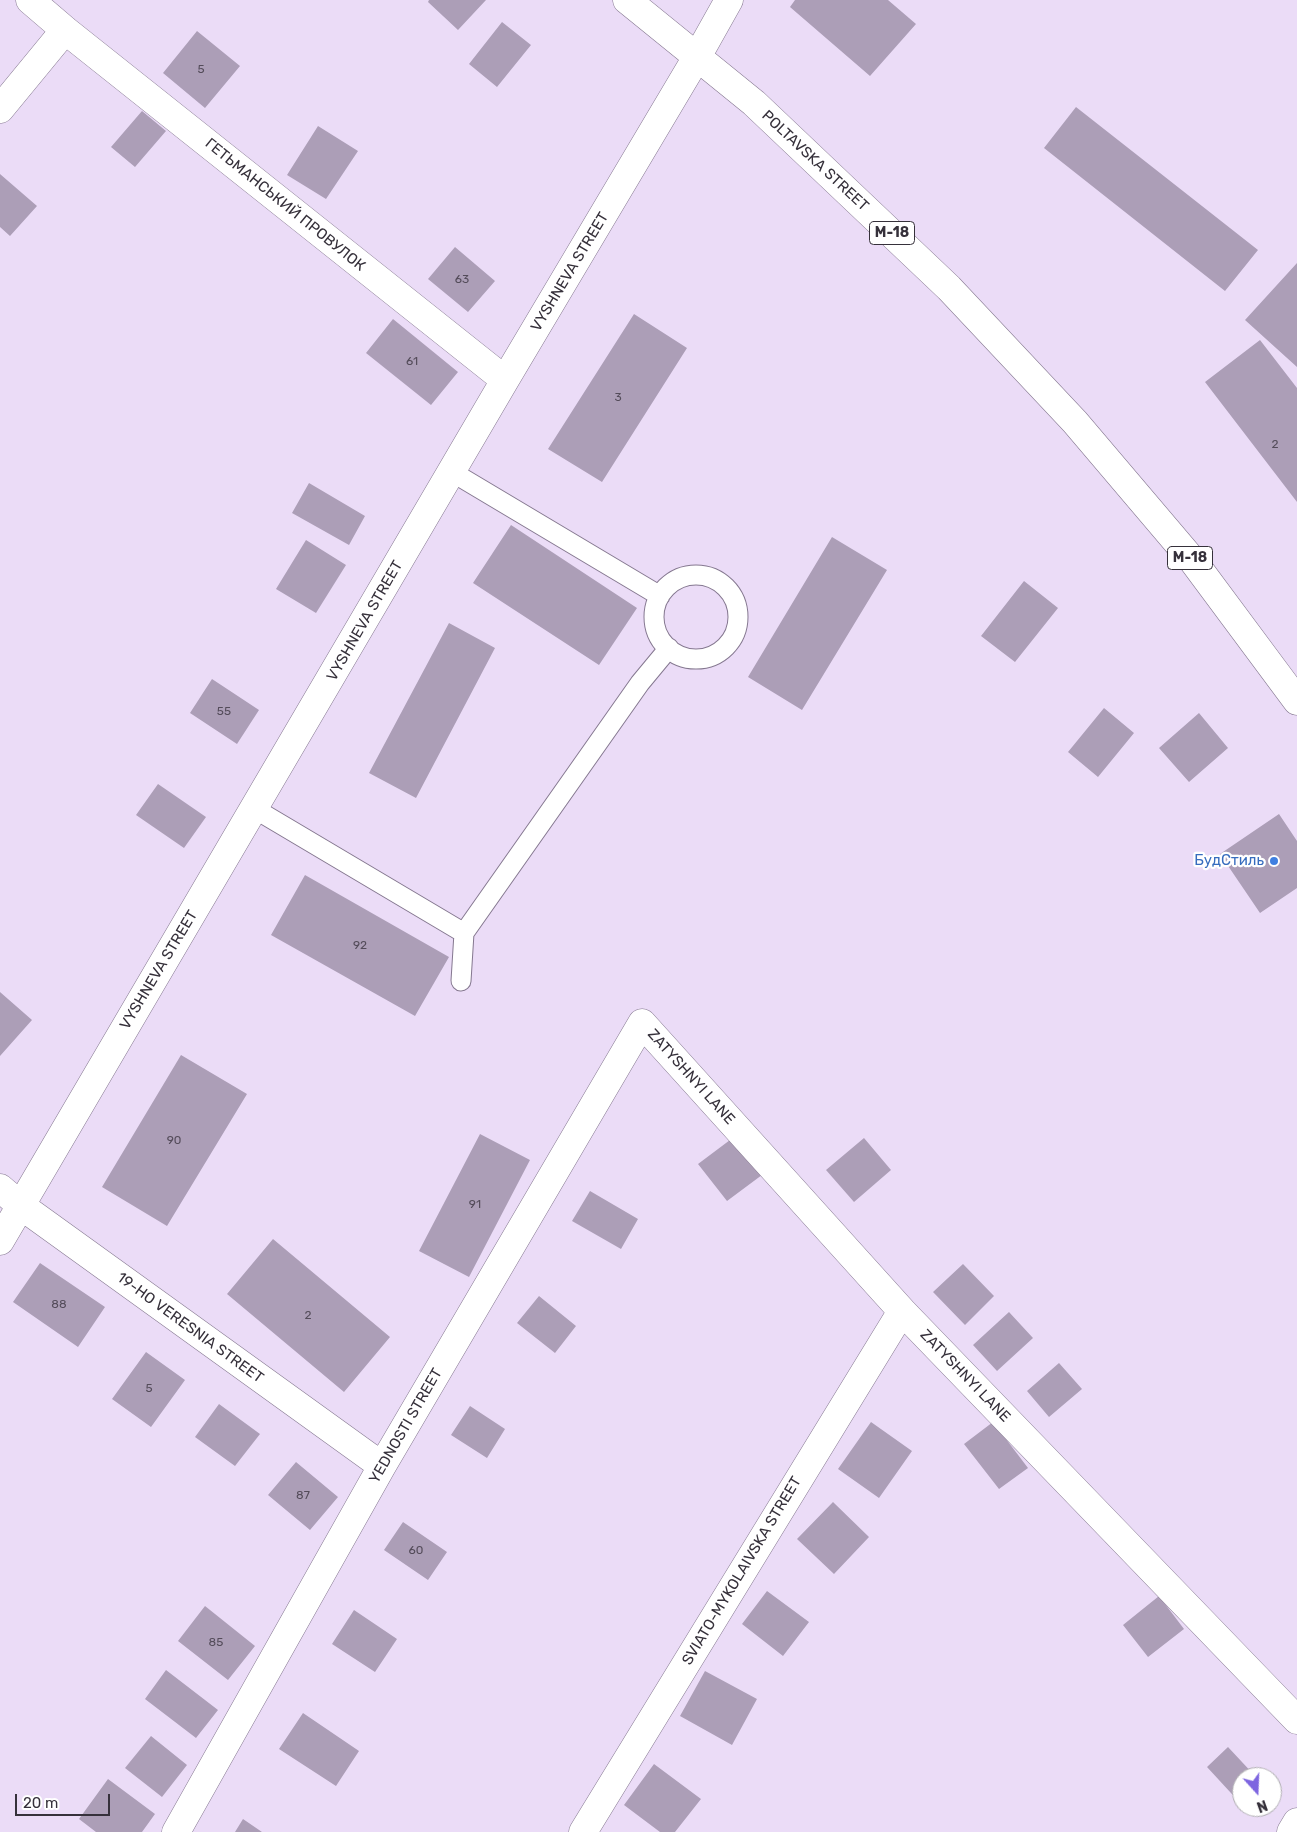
<!DOCTYPE html>
<html>
<head>
<meta charset="utf-8">
<style>
	body { margin:0 }
	#map { position:relative; width:1297px; height:1832px; overflow:hidden; background:#ebdcf7; font-family:Rubik,sans-serif }
	canvas { display:block }
	.north { position:absolute; left:1232px; top:1767px; width:50px; height:50px; box-sizing:border-box; background:#fff; border:1px solid #afadb1; border-radius:50%; rotate:160deg; font-size:14px; font-weight:700; line-height:20px; text-align:center; color:#36313b }
	.north::after { content:''; display:block; margin:auto; width:18px; height:22px; background:#7d65e0; clip-path:polygon(50% 0,100% 100%,50% 72%,0 100%) }
	.scale { position:absolute; left:15px; top:1794px; width:95px; height:22px; box-sizing:border-box; border:2px solid #36313b; border-top:0; padding-left:6px; font-size:15px; line-height:18px; white-space:nowrap; color:#36313b; -webkit-text-stroke:4px #fff; paint-order:stroke }
</style>
</head>
<body>
<div id="map">
<canvas width="1297" height="1832"></canvas>
<div class="north">N</div>
<div class="scale">20 m</div>
</div>
<script>
const ctx = document.querySelector('canvas').getContext('2d');
ctx.lineJoin = 'round';
function paint(path, color) { ctx.fillStyle = color; ctx.fill(path, 'evenodd'); }
function trace(path, color, width, dash) { ctx.strokeStyle = color; ctx.lineWidth = width; ctx.lineCap = dash ? 'butt' : 'round'; ctx.setLineDash(dash || []); ctx.stroke(path); }
function drawText(font, color, halo, rows, align = 'center') {
  ctx.font = font + ' Rubik,sans-serif'; ctx.lineWidth = 4.5; ctx.setLineDash([]); ctx.textBaseline = 'middle'; ctx.strokeStyle = halo; ctx.fillStyle = color; for (const [text, x, y, turn = 0] of rows) {
    ctx.save(); ctx.translate(x, y); ctx.rotate((+turn || 0) * Math.PI / 180); ctx.textAlign = isNaN(turn) ? turn : align; if (halo) ctx.strokeText(text, 0, 0); ctx.fillText(text, 0, 0); ctx.restore();
  }
}
paint(new Path2D(`
	M 429,0 L 486,0 L 458,30 L 428,2 Z
	M 795,0 L 888,0 L 916,24 L 870,76 L 790,7 Z
	M 502,22 L 531,45 L 497,87 L 469,64 Z
	M 197,31 L 240,66 L 205,108 L 163,73 Z
	M 1076,107 L 1258,250 L 1225,291 L 1044,148 Z
	M 142,111 L 166,131 L 135,167 L 111,147 Z
	M 318,126 L 358,151 L 326,199 L 287,175 Z
	M 0,174 L 37,206 L 10,236 L 0,227 Z
	M 455,247 L 495,281 L 468,312 L 428,279 Z
	M 1297,263 L 1297,367 L 1245,320 Z
	M 634,314 L 687,348 L 602,482 L 548,449 Z
	M 393,319 L 458,372 L 431,405 L 366,353 Z
	M 1260,340 L 1297,388 L 1297,502 L 1205,382 Z
	M 309,483 L 365,516 L 349,545 L 292,513 Z
	M 511,525 L 637,608 L 599,665 L 473,583 Z
	M 832,537 L 887,570 L 802,710 L 748,677 Z
	M 306,540 L 346,565 L 316,613 L 276,589 Z
	M 1024,581 L 1058,608 L 1015,662 L 981,636 Z
	M 449,623 L 495,648 L 416,798 L 369,773 Z
	M 212,679 L 259,710 L 237,744 L 190,713 Z
	M 1104,708 L 1134,733 L 1098,777 L 1068,752 Z
	M 1199,713 L 1228,748 L 1189,782 L 1159,748 Z
	M 158,784 L 206,817 L 184,848 L 136,815 Z
	M 1279,814 L 1297,841 L 1297,888 L 1260,913 L 1220,854 Z
	M 305,875 L 449,957 L 415,1016 L 271,935 Z
	M 0,992 L 32,1020 L 0,1056 Z
	M 181,1055 L 247,1094 L 167,1226 L 102,1187 Z
	M 480,1134 L 530,1160 L 469,1277 L 419,1251 Z
	M 738,1134 L 766,1172 L 727,1201 L 698,1164 Z
	M 864,1138 L 891,1170 L 854,1202 L 826,1170 Z
	M 590,1191 L 638,1219 L 621,1249 L 572,1221 Z
	M 273,1239 L 390,1337 L 344,1392 L 227,1294 Z
	M 40,1263 L 105,1307 L 78,1347 L 13,1302 Z
	M 963,1264 L 994,1296 L 965,1325 L 933,1292 Z
	M 539,1296 L 576,1326 L 555,1353 L 517,1323 Z
	M 1009,1312 L 1033,1338 L 997,1371 L 973,1345 Z
	M 146,1352 L 185,1380 L 151,1427 L 112,1399 Z
	M 1059,1363 L 1082,1389 L 1049,1417 L 1027,1391 Z
	M 219,1404 L 260,1434 L 235,1466 L 195,1437 Z
	M 470,1406 L 505,1429 L 487,1458 L 451,1435 Z
	M 871,1422 L 912,1451 L 879,1498 L 838,1469 Z
	M 993,1422 L 1028,1468 L 999,1489 L 964,1444 Z
	M 296,1462 L 338,1497 L 310,1530 L 268,1495 Z
	M 833,1502 L 869,1537 L 834,1574 L 797,1539 Z
	M 403,1522 L 447,1552 L 428,1580 L 384,1550 Z
	M 767,1591 L 809,1622 L 783,1656 L 742,1624 Z
	M 1159,1596 L 1184,1629 L 1148,1657 L 1123,1625 Z
	M 205,1606 L 255,1646 L 228,1680 L 178,1641 Z
	M 354,1610 L 397,1639 L 375,1672 L 332,1644 Z
	M 166,1670 L 218,1710 L 196,1738 L 145,1699 Z
	M 705,1671 L 757,1699 L 732,1745 L 680,1716 Z
	M 303,1713 L 359,1751 L 336,1786 L 279,1749 Z
	M 151,1736 L 187,1765 L 162,1797 L 125,1768 Z
	M 1228,1747 L 1256,1777 L 1242,1777 L 1242,1805 L 1207,1767 Z
	M 654,1764 L 701,1799 L 675,1832 L 660,1832 L 624,1805 Z
	M 108,1779 L 155,1814 L 142,1832 L 96,1832 L 79,1819 Z
	M 243,1819 L 262,1832 L 235,1832 Z`), '#ac9eb7');
const service = new Path2D(`
	M 452,472 L 660,596
	M654 617a42 42 0 1 1 84 0a42 42 0 1 1-84 0Z
	M 255,809 L 464,933
	M 461,981 L 464,933 L 640,683 L 669,648`);
const minor = new Path2D(`
	M 30,0 L 65,30 L 505,380
	M 0,109 L 65,30
	M 0,1188 L 20,1205 L 382,1466
	M 0,1241 L 505,380 L 697,57 L 729,0
	M 176,1832 L 382,1466 L 642,1023 L 902,1311 L 1297,1720
	M 583,1832 L 902,1311
	M 1291,1832 L 1297,1822`);
const trunk = new Path2D(`
	M 627,0 L 754,103 L 949,288 L 1075,422 L 1193,561 L 1297,701`);
trace(service, '#857890', 21);
trace(minor, '#857890', 29);
trace(trunk, '#857890', 29);
trace(service, '#fff', 19);
trace(minor, '#fff', 28);
trace(trunk, '#fff', 28);
for (const [x, y, r, color] of [
	[1274,861,5,"#3f7fe0"]
]) { const dot = new Path2D(); dot.arc(x, y, r, 0, 2 * Math.PI); ctx.fillStyle = color; ctx.fill(dot); trace(dot, '#fff', 2); }
drawText('12px', '#544c5a', null, [
	["5",201,70],
	["63",462,280],
	["61",412,362],
	["3",618,398],
	["2",1275,445],
	["55",224,712],
	["92",360,946],
	["90",174,1141],
	["91",475,1205],
	["88",59,1305],
	["2",308,1316],
	["5",149,1389],
	["87",303,1496],
	["60",416,1551],
	["85",216,1643]
]);
for (const [x, y, w] of [
	[892,233,45],
	[1190,558,45]
]) { const box = new Path2D(); box.roundRect(x - w / 2, y - 11.5, w, 23, 4); ctx.fillStyle = '#fff'; ctx.fill(box); trace(box, '#36313b', 1); }
drawText('bold 14px', '#36313b', null, [
	["М-18",892,233],
	["М-18",1190,558]
]);
drawText('15px', '#36313b', '#fff', [
	["POLTAVSKA STREET",815,161,43],
	["ГЕТЬМАНСЬКИЙ ПРОВУЛОК",285,205,39],
	["VYSHNEVA STREET",570,272,-59],
	["VYSHNEVA STREET",365,621,-60],
	["VYSHNEVA STREET",159,970,-59],
	["ZATYSHNYI LANE",691,1077,48],
	["19-HO VERESNIA STREET",190,1328,36],
	["ZATYSHNYI LANE",965,1376,46],
	["YEDNOSTI STREET",406,1426,-60],
	["SVIATO-MYKOLAIVSKA STREET",742,1571,-59]
]);
drawText('15px', '#366cbe', '#fff', [
	["БудСтиль",1264,861]
], 'right');
</script>
</body>
</html>
